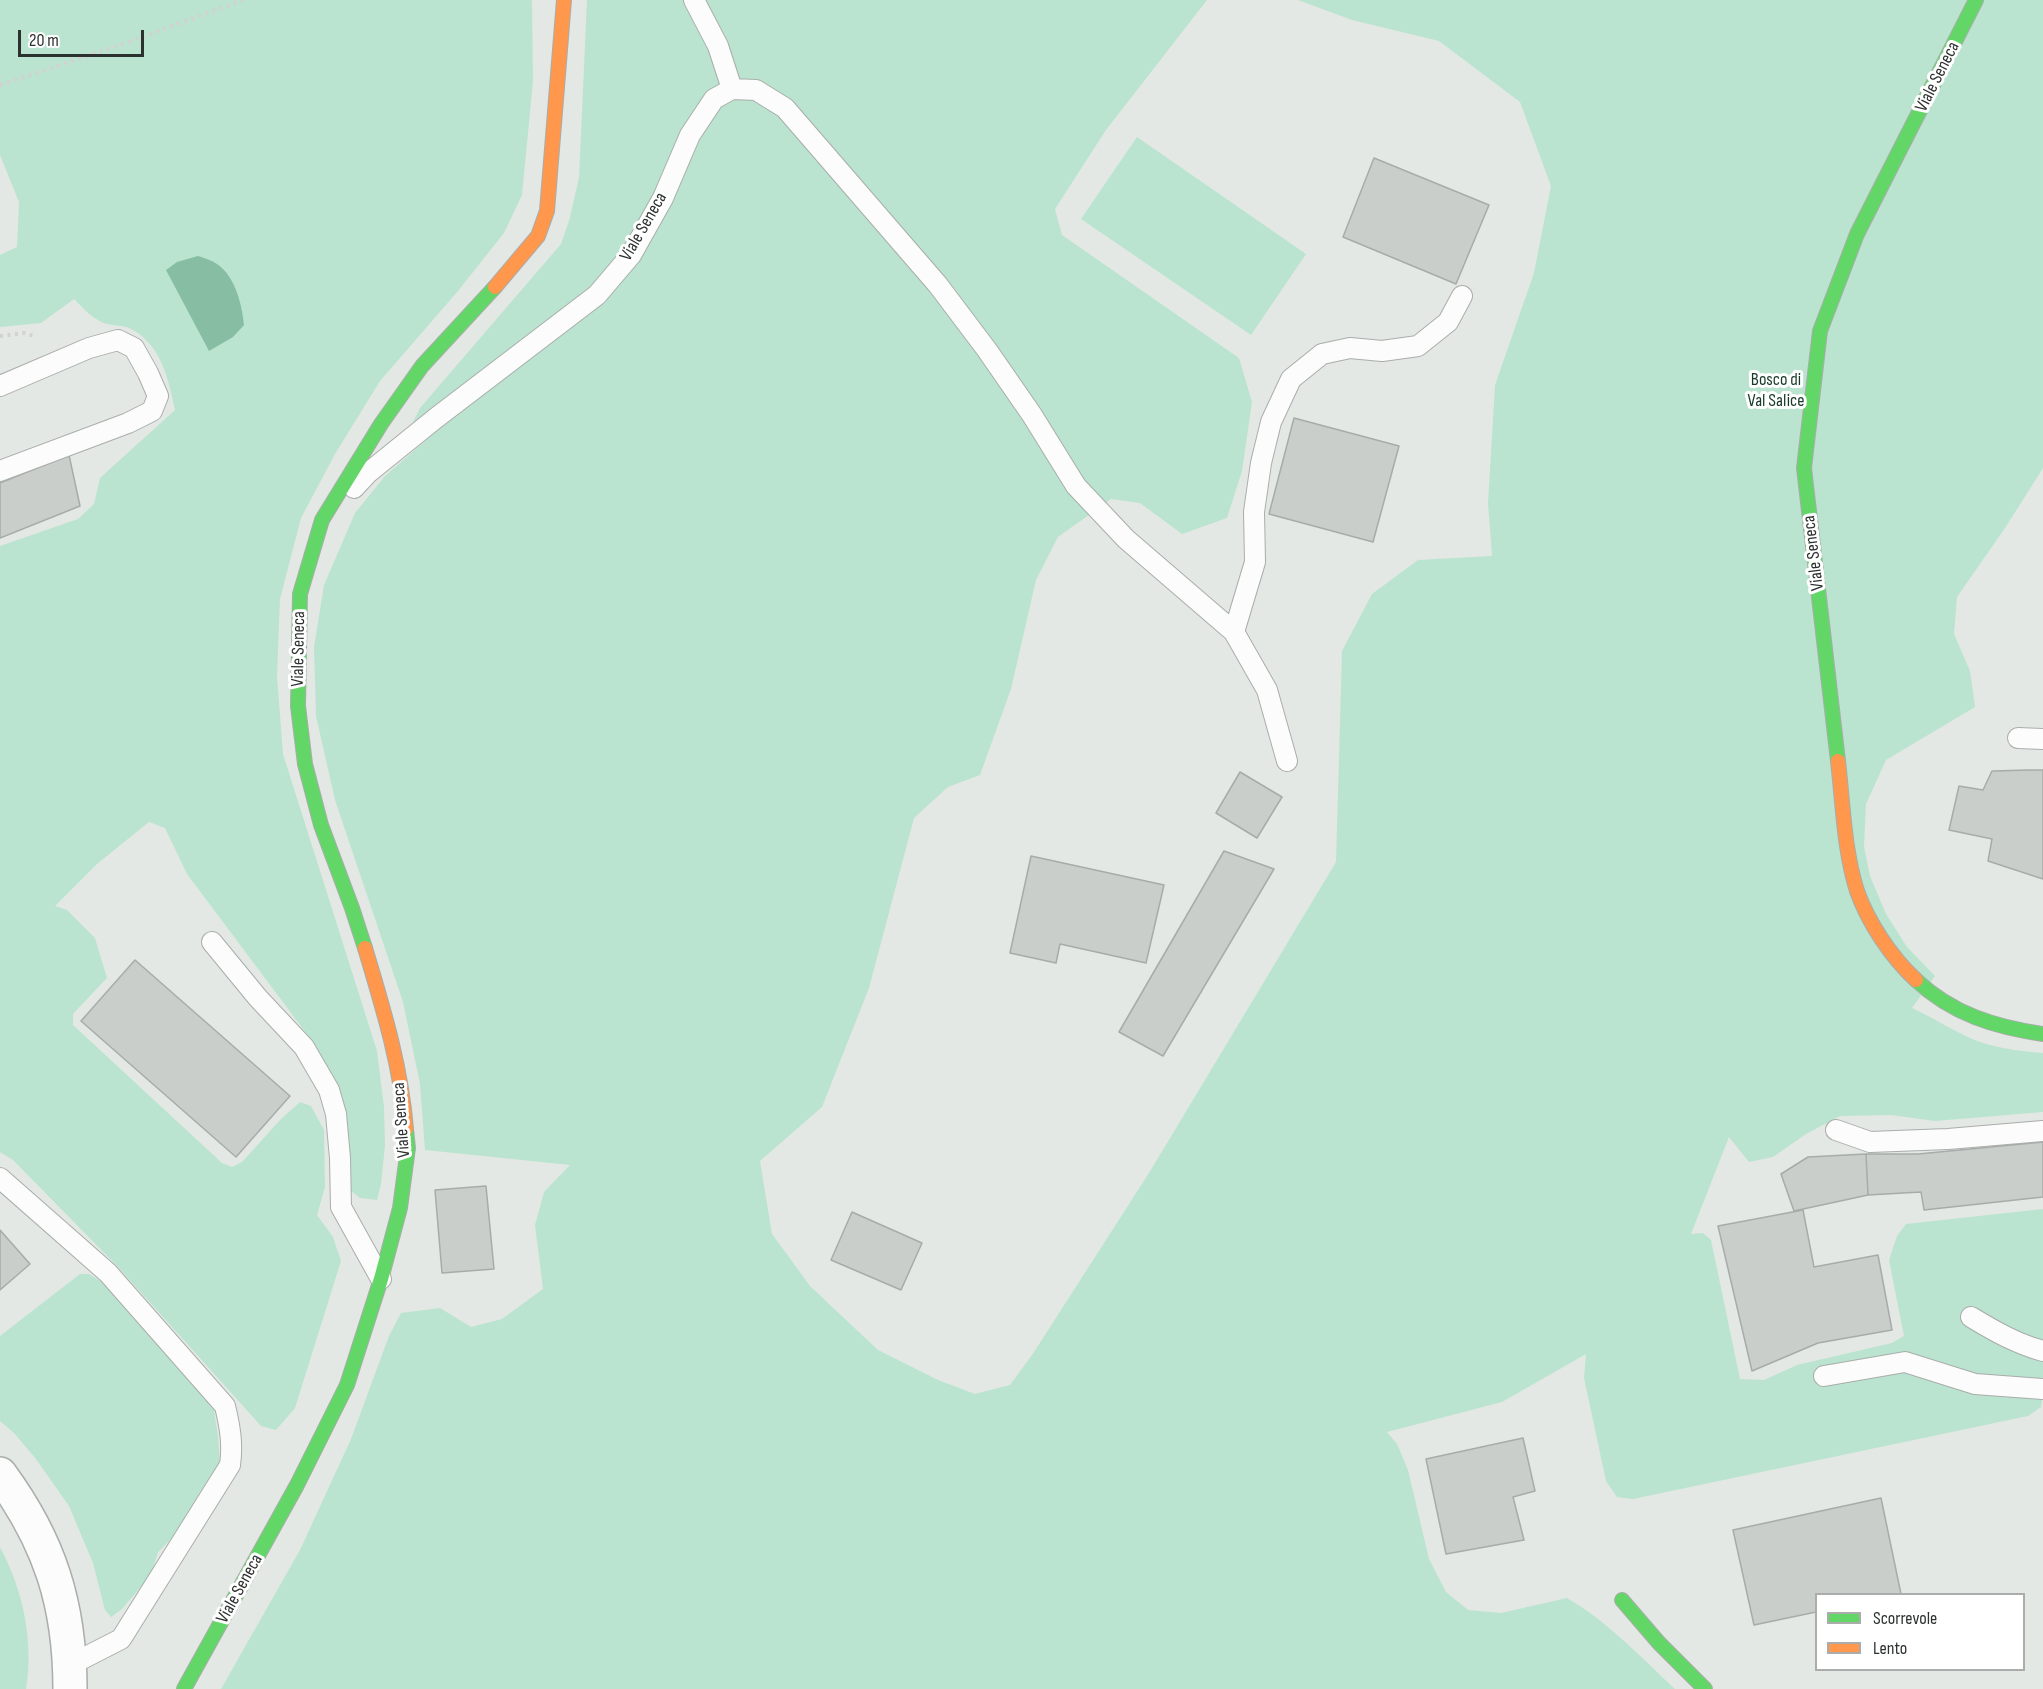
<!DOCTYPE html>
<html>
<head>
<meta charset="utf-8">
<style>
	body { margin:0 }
	#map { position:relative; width:2043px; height:1689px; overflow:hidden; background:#e3e8e5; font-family:"Sofia Sans Condensed",sans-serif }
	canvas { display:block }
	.legend { position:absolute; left:1815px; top:1593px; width:210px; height:78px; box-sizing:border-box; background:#fff; border:2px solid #abadac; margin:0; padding:8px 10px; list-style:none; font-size:18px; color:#2d312f }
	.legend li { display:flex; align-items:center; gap:12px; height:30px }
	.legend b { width:30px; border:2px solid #abadac }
	.scale { position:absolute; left:18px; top:30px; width:126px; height:27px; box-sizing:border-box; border:3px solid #2d312f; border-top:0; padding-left:8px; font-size:18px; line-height:21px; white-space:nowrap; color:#2d312f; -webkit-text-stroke:4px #fff; paint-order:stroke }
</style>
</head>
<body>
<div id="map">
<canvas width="2043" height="1689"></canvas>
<ul class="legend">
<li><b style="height:8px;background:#63d668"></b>Scorrevole</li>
<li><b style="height:8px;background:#ff974d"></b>Lento</li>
</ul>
<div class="scale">20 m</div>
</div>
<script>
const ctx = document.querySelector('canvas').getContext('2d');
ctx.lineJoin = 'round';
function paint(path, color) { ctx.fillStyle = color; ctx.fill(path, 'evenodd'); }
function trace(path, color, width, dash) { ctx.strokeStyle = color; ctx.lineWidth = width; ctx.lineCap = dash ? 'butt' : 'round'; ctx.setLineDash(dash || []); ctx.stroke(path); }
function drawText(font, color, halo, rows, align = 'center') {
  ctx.font = font + ' "Sofia Sans Condensed",sans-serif'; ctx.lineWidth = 6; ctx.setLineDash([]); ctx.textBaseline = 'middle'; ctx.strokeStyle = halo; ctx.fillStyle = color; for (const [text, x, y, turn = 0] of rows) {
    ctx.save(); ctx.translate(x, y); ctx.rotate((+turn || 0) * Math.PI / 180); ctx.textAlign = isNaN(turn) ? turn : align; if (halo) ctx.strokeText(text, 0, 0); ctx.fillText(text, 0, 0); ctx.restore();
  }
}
paint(new Path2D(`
	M 0,0 L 532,0 L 533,81 L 522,195 L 504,233 L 458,291 L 380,381 L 335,454 L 301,518 L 280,599 L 277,676 L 283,754 L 377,1051 L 384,1107 L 385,1146 L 381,1184 L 377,1200 L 360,1198 L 351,1191 L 346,1111 L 335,1080 L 315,1045 L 187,874 L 165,828 L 149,822 L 97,864 L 55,906 L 67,910 L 95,938 L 107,978 L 73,1014 L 73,1025 L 222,1163 L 232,1167 L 242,1162 L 281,1119 L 300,1102 L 311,1106 L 324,1130 L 325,1187 L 317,1215 L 333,1237 L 341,1261 L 295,1408 L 276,1430 L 261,1426 L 118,1267 L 13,1160 L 0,1152 L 0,546 L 78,519 L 94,504 L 100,478 L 175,410 C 168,378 161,343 129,328 C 123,325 114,326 107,324 C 93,320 84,309 74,299 L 41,323 L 0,327 L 0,255 L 17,247 L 19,202 L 0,155 Z
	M 587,0 L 1207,0 L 1106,130 L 1055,209 L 1062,235 L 1239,358 L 1252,402 L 1242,471 L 1227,518 L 1182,534 L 1140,503 L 1111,499 L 1058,537 L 1036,580 L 1011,689 L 980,775 L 948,787 L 914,818 L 869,988 L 822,1107 L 760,1161 L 772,1234 L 810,1286 L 878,1350 L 938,1380 L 975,1394 L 1010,1385 L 1034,1352 L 1149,1173 L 1336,862 L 1342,651 L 1372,594 L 1418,560 L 1492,556 L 1488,503 L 1495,385 L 1534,273 L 1551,186 L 1520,102 L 1439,41 L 1352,20 L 1298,0 L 2043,0 L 2043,468 L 2005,528 L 1957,597 L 1954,634 L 1970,671 L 1975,707 L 1886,760 L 1866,804 L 1864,847 L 1870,876 L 1886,914 L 1907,947 L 1935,976 L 1912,1008 C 1932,1017 1950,1029 1970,1038 C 1992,1048 2019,1051 2043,1053 L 2043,1112 L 1935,1121 L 1891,1115 L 1840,1116 L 1806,1134 L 1773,1157 L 1749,1162 L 1729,1137 L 1691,1234 L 1703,1233 L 1711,1240 L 1740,1379 L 1764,1380 L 1797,1365 L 1892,1343 L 1904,1336 L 1889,1260 L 1897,1236 L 1906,1224 L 2043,1209 L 2043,1393 L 2041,1407 L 2028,1416 L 1633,1499 L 1617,1497 L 1606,1481 L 1584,1378 L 1586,1354 L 1502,1402 L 1387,1432 L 1397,1444 L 1408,1470 L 1429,1559 L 1446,1592 L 1468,1610 L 1501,1613 L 1567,1598 C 1608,1622 1641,1657 1675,1689 L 221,1689 L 300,1550 L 351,1439 L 389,1336 L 401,1313 L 440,1308 L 471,1327 L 502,1319 L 543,1289 L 535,1225 L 544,1192 L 570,1165 L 425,1150 L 420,1084 L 403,1002 L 335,800 L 316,716 L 314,647 L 324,585 L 355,513 L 385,476 L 439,429 L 411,426 L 420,408 L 561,244 L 569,221 L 579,178 Z
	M 1137,137 L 1306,254 L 1251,335 L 1081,219 Z
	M 80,1274 L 89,1274 L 110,1287 L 182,1369 L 214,1410 L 218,1436 L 220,1463 L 200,1492 L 177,1533 L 158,1552 L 151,1575 L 122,1609 L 111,1617 L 105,1610 L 93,1563 L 69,1506 L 36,1459 L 14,1433 L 0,1421 L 0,1336 Z
	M 0,1547 C 23,1590 34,1641 26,1689 L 0,1689 Z`), '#bae4cf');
paint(new Path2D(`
	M 198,256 C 204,258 211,260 217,264 C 235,276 242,304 244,325 L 233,337 L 209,351 L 166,270 L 177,262 Z`), '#87bda3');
const building = new Path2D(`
	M 1374,158 L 1489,205 L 1456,284 L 1343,237 Z
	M 1294,418 L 1399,446 L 1373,542 L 1269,514 Z
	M 69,455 L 80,506 L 0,538 L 0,483 Z
	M 2029,770 L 2043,770 L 2043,879 L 1988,861 L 1992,839 L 1949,830 L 1959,786 L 1983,790 L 1992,771 Z
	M 1240,772 L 1282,797 L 1257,838 L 1216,813 Z
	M 1224,851 L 1274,869 L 1163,1056 L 1119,1032 Z
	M 1031,856 L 1164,885 L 1146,963 L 1060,944 L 1056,963 L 1010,953 Z
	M 135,960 L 290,1096 L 236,1157 L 81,1021 Z
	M 2043,1142 L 2043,1197 L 1924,1210 L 1921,1192 L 1868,1195 L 1866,1154 L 1918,1154 Z
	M 1866,1154 L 1868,1195 L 1794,1211 L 1781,1174 L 1808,1157 Z
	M 486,1186 L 494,1269 L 442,1273 L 435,1190 Z
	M 1803,1210 L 1814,1267 L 1878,1255 L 1892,1330 L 1818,1343 L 1752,1371 L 1718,1226 Z
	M 852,1212 L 922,1243 L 901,1290 L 831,1260 Z
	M 0,1230 L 30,1264 L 0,1290 Z
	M 1523,1438 L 1535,1491 L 1513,1497 L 1524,1540 L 1446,1554 L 1426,1459 Z
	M 1881,1498 L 1901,1594 L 1816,1594 L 1816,1612 L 1754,1625 L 1733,1530 Z`);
paint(building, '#c9cecb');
trace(building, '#a7aca9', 1.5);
const lane = new Path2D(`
	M 694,0 L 718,46 L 732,89
	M 0,386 L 89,348 L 118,340 L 134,348 L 148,373 L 158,396 L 152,411 L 128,423 L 0,471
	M 354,488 L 368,473 L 436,418 L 597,295 L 631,255 L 663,198 L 690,135 L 714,99 L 732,89 L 756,90 L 785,108 L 938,285 L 987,350 L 1032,415 L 1076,486 L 1126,539 L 1234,632 L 1267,690 L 1287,761
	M 1234,632 L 1255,562 L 1254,512 L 1261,463 L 1271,422 L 1291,379 L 1322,354 L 1350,348 L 1382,351 L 1418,346 L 1448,322 L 1462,296
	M 2018,738 L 2043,739
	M 212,942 L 258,998 L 304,1047 L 329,1090 L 336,1114 L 340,1158 L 341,1207 L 381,1279
	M 1836,1130 L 1870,1142 L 1948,1139 L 2043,1131
	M 0,1178 L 108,1273 L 225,1406 C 230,1427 233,1444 230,1465 L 121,1639 L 70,1665
	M 1971,1317 C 1994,1331 2017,1344 2043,1351
	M 1824,1376 L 1905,1362 L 1975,1384 L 2043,1389`);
const street = new Path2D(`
	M 0,1474 C 50,1542 70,1605 70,1689`);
const fast = new Path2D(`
	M 1838,761 L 1804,468 L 1820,331 L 1857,234 L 1976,0
	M 365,948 L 352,908 L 321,825 L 305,764 L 298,706 L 300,594 L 322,520 L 381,424 L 422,366 L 495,287
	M 1916,980 C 1952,1014 1995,1027 2043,1034
	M 1622,1600 L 1659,1643 L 1705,1689
	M 184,1689 L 297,1485 L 347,1385 L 381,1279 L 400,1208 L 408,1148 L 406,1129`);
const slow = new Path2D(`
	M 495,287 L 538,236 L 547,211 L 564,0
	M 1838,761 C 1843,804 1844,850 1857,891 C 1868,922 1891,957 1916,980
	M 365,948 C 383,1008 401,1066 406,1129`);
trace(lane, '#a9adab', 22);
trace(street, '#a9adab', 36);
trace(fast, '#a9adab', 16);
trace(slow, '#a9adab', 16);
trace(new Path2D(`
	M 0,85 L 129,42 L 243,0
	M 0,336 L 25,333 L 34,336`), '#d1d2d1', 4, [3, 4.5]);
trace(lane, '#fbfcfb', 20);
trace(street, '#fbfcfb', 33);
trace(fast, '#63d668', 14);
trace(slow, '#ff974d', 14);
drawText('18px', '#2d312f', '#fff', [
	["Viale Seneca",1938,77,-63],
	["Viale Seneca",644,227,-60],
	["Viale Seneca",1814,553,-97],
	["Viale Seneca",299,649,-89],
	["Viale Seneca",402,1120,-94],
	["Viale Seneca",240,1589,-61]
]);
drawText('18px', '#183a2b', '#fff', [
	["Bosco di",1776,380],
	["Val Salice",1776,401]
]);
</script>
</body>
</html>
